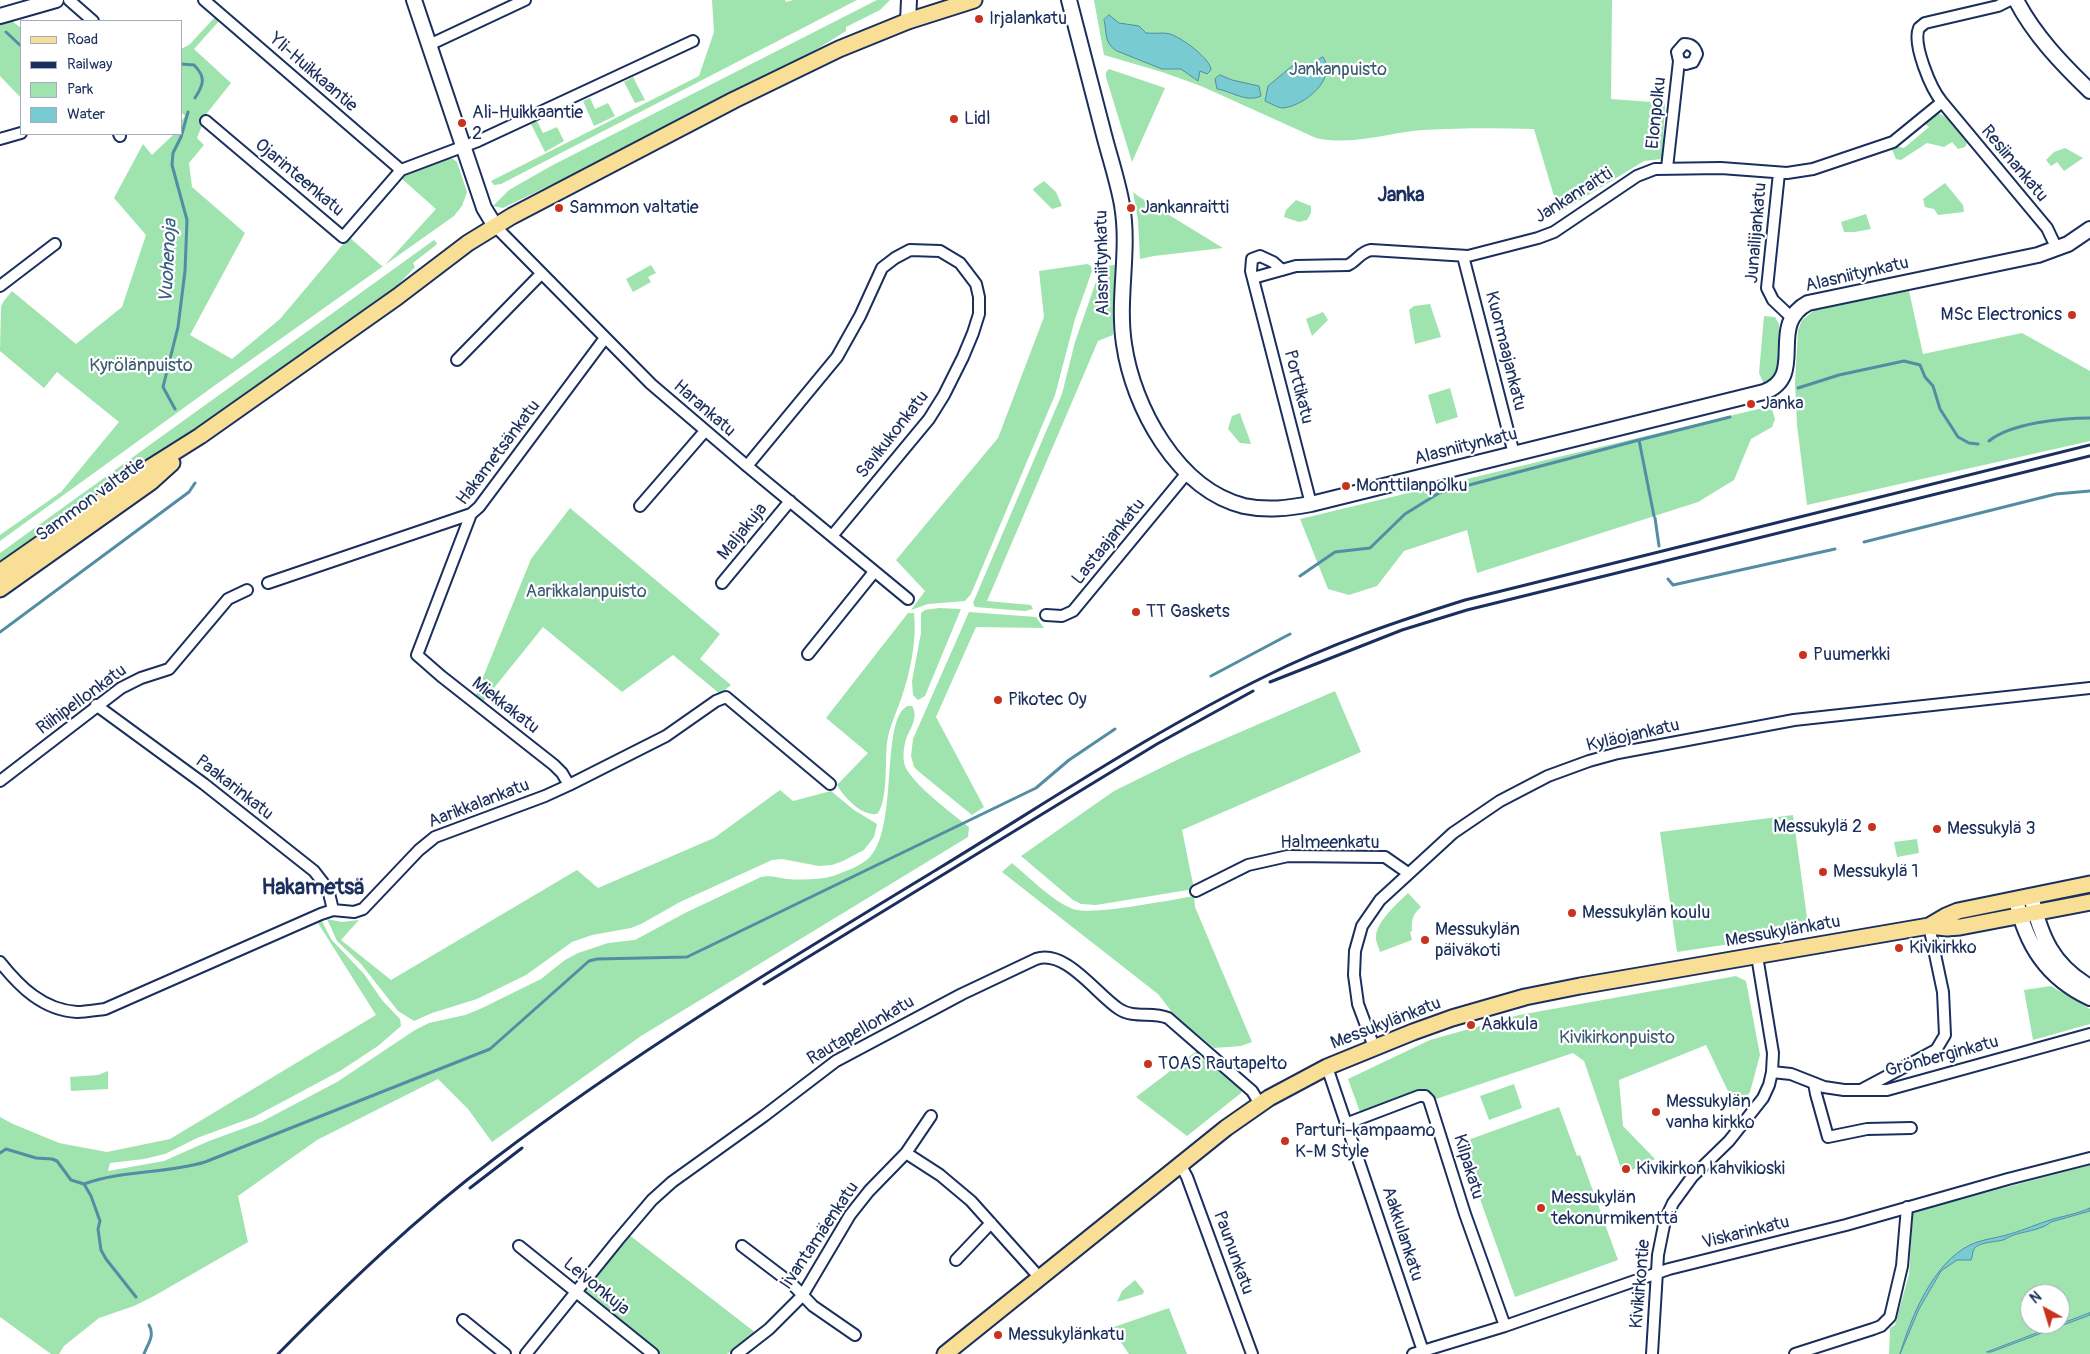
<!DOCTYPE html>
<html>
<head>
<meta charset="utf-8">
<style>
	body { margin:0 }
	#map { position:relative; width:2090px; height:1354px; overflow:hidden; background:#fff; font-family:Pangolin,sans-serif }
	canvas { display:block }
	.legend { position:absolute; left:20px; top:20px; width:162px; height:115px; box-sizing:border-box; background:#fff; border:1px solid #a4acbf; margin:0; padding:6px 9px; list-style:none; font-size:15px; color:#1b2f5e }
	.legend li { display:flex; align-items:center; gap:10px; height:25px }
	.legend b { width:25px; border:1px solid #a4acbf }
	.north { position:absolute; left:2020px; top:1284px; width:50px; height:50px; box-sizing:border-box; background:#fff; border:1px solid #a4acbf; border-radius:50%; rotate:321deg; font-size:14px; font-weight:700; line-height:20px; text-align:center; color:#1b2f5e }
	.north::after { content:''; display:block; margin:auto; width:18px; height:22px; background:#c8321e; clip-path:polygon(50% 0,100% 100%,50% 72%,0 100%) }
</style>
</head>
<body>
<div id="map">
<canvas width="2090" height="1354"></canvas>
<ul class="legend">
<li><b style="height:6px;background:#f9df96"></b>Road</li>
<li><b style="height:6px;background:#1b2f5e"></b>Railway</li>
<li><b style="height:14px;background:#9fe3ae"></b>Park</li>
<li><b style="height:14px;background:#79cbd2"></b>Water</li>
</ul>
<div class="north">N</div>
</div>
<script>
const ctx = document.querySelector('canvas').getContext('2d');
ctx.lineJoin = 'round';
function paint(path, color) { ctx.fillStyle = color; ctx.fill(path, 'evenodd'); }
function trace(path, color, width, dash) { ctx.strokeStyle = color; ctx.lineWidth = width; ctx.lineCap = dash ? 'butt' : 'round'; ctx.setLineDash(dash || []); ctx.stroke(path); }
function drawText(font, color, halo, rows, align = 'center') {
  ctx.font = font + ' Pangolin,sans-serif'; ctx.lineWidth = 4.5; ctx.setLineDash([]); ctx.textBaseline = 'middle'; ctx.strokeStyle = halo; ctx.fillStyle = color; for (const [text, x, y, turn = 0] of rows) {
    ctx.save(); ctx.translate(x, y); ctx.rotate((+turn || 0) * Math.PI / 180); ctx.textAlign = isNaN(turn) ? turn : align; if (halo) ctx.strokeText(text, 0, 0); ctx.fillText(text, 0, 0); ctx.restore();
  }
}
paint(new Path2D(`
	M 712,0 L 785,0 L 786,2 L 793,0 L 857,0 L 501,184 L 494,185 L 491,181 L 699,76 L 714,32 Z
	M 877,0 L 890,0 L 880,10 L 846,27 L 846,31 L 806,56 L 559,181 L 503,208 L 493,206 L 509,190 L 551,166 Z
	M 1094,0 L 1612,0 L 1611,99 L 1665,103 L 1662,159 L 1644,161 L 1559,213 L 1534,129 C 1497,128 1460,128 1423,130 C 1387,133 1351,146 1316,138 L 1201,86 L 1162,72 L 1104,55 Z
	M 216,16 L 220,20 L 194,49 L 231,83 L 207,113 L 197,138 L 204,145 L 189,163 L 192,187 L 245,233 L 190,335 L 232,359 L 280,319 L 349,237 L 383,267 L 436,209 L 401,178 L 444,158 L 453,159 L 457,162 L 467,192 L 462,206 L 454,216 L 214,386 L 0,541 L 0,535 L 61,492 L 119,422 L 57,372 L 44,388 L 0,351 L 1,307 L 3,302 L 12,291 L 76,344 L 122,307 L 146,235 L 114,198 L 143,144 L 152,155 L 174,134 L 181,134 L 181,122 L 185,116 L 181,112 L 181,49 L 189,45 Z
	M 12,21 L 21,28 L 21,98 L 0,76 L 0,25 Z
	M 1109,69 L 1165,88 L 1132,162 L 1106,77 L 1106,72 Z
	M 633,77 L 645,100 L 635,103 L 624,82 Z
	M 590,98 L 595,109 L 608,103 L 615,116 L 594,126 L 583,101 Z
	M 1938,113 L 1946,117 L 1967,143 L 1965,147 L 1958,149 L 1952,142 L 1944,147 L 1927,143 L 1901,160 L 1896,159 L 1891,147 L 1895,146 L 1904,148 L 1929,127 L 1924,123 Z
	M 537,121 L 543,133 L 557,127 L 564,141 L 545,152 L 531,124 Z
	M 2065,148 L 2083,158 L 2064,171 L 2057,162 L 2051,166 L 2046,160 L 2054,152 Z
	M 1044,181 L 1056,192 L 1062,206 L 1052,209 L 1034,191 L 1033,189 Z
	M 1945,183 L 1963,205 L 1964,212 L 1938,215 L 1934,209 L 1925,207 L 1923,199 Z
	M 1133,192 L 1138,196 L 1223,248 L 1154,256 L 1140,259 L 1138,220 Z
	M 1296,200 L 1311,206 L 1311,213 L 1307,220 L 1299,222 L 1284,217 L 1286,210 Z
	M 1866,214 L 1871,229 L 1855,232 L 1844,232 L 1841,222 Z
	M 434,240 L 437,243 L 436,245 L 413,263 L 415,267 L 393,290 L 83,508 L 25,547 L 0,561 L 0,553 Z
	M 1087,264 L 1091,266 L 1092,271 L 1075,319 L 1055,395 L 971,594 L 965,601 L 928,604 L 911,610 L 925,591 L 896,560 L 998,438 L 1044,317 L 1039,271 Z
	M 651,265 L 656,273 L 648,277 L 651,282 L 633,292 L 626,279 Z
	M 1115,265 L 1113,335 L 1098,341 L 987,601 L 1031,605 L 1033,609 L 1025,611 L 975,607 L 973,603 L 1062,394 L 1075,342 L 1099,273 L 1106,266 Z
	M 1909,291 L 1923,354 L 2022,333 L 2090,371 L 2090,441 L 1807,505 L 1797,425 L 1795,383 L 1798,330 L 1802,320 L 1816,309 Z
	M 1430,304 L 1441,337 L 1415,344 L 1409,310 L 1414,306 Z
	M 1323,312 L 1328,320 L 1312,336 L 1306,319 Z
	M 1764,316 L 1775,317 L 1779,324 L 1779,363 L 1776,373 L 1764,384 L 1759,373 Z
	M 1450,388 L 1458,417 L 1436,424 L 1428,395 Z
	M 1771,406 L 1775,419 L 1772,427 L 1751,439 L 1734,480 L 1698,502 L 1477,573 L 1467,530 L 1404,551 L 1377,586 L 1349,595 L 1328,589 L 1300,519 Z
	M 1240,413 C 1243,424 1248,433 1251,444 L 1240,443 L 1228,429 L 1232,416 Z
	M 570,508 L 720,634 L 700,659 L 731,685 L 720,694 L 673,655 L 622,692 L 543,627 L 482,703 L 475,697 L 531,559 Z
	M 939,608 L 961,609 L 925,696 L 918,700 L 913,695 L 912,681 L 921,633 L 921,613 L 925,610 Z
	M 969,612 L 1036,617 L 1044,628 L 976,627 L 936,717 L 984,807 L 972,815 L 918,771 L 914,767 L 911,756 L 913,739 Z
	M 908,613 L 914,613 C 917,641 910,673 901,699 C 896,714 889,727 887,743 C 885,759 888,803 877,814 C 861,816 844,797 837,785 L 868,753 L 826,718 Z
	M 1335,691 L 1361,752 L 1182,830 L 1194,889 L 1096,905 L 1081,904 L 1073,900 L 1021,856 L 1114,791 L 1185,756 Z
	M 908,706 L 912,706 C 919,718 910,728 906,739 C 904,747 902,757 905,766 C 913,785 953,814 969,827 L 968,837 L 641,1036 L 492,1142 L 468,1109 L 438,1079 L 317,1140 L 238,1196 L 248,1242 L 154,1296 L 134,1306 L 99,1318 L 64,1346 L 59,1354 L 51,1354 L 0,1317 L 0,1117 L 13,1124 L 59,1143 L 107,1152 L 170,1139 L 376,1015 L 318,923 L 322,921 L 331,939 L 364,974 L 382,1000 L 400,1019 L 401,1026 L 378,1046 L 340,1071 L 254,1117 L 197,1138 L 165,1154 L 144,1159 L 110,1163 L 108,1171 L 164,1161 L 209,1141 L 261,1122 L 337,1082 L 415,1030 L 429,1023 L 465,1015 L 480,1009 L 541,979 L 565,960 L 578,953 L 608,943 L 635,940 L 685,913 L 761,877 C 771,875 778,878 787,879 C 802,880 819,880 833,876 C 844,872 861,866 870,857 C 899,826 880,717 908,706 Z
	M 780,790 L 793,801 L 831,791 L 854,810 L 877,824 L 874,837 L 864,850 L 843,861 L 832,865 L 819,866 L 782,859 L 772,860 L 680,902 L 641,924 L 631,928 L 592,935 L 572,942 L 526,975 L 477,999 L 432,1013 L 414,1021 L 398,1011 L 361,964 L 337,941 L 327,919 L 342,922 L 359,920 L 341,940 L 391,980 L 577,870 L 598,888 L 714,838 Z
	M 1793,815 L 1809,932 L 1677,952 L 1660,832 Z
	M 1917,839 L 1919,853 L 1897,857 L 1894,842 Z
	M 1012,863 C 1029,877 1052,901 1073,909 C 1090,916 1171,900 1194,896 L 1195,907 L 1252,1042 L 1241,1046 L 1214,1048 L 1175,1016 L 1158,994 L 1002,872 Z
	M 1408,893 L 1421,907 C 1413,914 1411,920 1412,931 L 1410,932 L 1412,940 L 1380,952 C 1379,948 1377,944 1376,940 C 1374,923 1397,904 1408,893 Z
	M 1736,976 L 1746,981 L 1760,1055 L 1750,1092 L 1737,1110 L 1706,1045 L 1619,1080 L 1623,1126 L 1655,1159 L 1623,1174 L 1584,1061 L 1573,1053 L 1436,1099 L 1428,1091 L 1360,1112 L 1348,1079 L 1430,1040 L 1519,1015 Z
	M 2051,986 L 2090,1009 L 2090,1024 L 2033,1040 L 2024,990 Z
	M 1198,1050 L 1242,1090 L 1241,1093 L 1187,1136 L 1136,1097 Z
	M 108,1071 L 108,1089 L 71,1091 L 70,1077 L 98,1075 Z
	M 1514,1084 L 1522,1108 L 1489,1120 L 1480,1096 Z
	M 1559,1107 L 1577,1156 L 1580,1155 L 1618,1260 L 1515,1297 L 1460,1143 Z
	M 2090,1165 L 2090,1354 L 1889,1354 L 1890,1328 L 1895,1325 L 1909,1274 L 1913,1212 ZM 2030,1294 L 2060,1294 L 2060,1324 L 2030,1324 Z
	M 628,1234 L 756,1333 L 727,1354 L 661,1354 L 585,1290 Z
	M 1135,1280 L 1144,1291 L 1143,1294 L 1117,1302 L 1122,1291 Z
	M 1169,1308 L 1187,1354 L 1129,1354 L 1111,1328 Z`), '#9fe3ae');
const water = new Path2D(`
	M 1109,15 L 1119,23 L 1139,26 L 1146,33 C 1154,34 1163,32 1170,34 C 1181,37 1211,59 1211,70 L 1207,74 L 1200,71 L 1198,81 L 1181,69 L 1162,69 L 1117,51 C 1104,44 1107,32 1104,20 Z
	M 1323,57 C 1338,79 1304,106 1283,108 C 1278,108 1270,103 1265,101 L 1268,86 L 1292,66 L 1313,63 Z
	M 1220,75 L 1232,80 L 1259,86 L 1261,96 C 1246,103 1231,91 1217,89 L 1215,79 Z
	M 2090,1208 L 2090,1211 L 2051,1222 C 2043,1229 2028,1231 2017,1234 C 2012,1235 2008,1238 2003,1240 C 1996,1242 1978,1242 1974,1249 C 1972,1252 1973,1256 1971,1260 L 1957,1260 L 1941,1271 L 1919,1309 L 1900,1354 C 1911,1317 1933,1263 1970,1245 C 1983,1239 1997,1238 2010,1234 C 2024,1230 2037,1224 2050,1220 C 2063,1216 2077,1214 2090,1208 Z
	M 2090,1313 L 2090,1315 L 1991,1352 L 1987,1352 Z`);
paint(water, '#79cbd2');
trace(water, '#538da4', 1);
trace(new Path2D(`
	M 6,32 L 21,46
	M 181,64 L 194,65 C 206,77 204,84 195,98
	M 1798,388 L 1839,375 L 1904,361 L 1920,365 L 1925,377 L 1933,386 L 1940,409 L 1958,437 L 1969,443 L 1978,444
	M 175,409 L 163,387 L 178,327 L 185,271 L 187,220 L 172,165 L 173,153 L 181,137 L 188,112
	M 1639,440 L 1730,417
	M 1989,441 C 2011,423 2062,418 2090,418
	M 1655,518 L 1659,546
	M 1864,542 L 2056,494 L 2090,491
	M 1300,576 L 1335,552 L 1370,548 L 1405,514 L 1439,493 L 1639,440 L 1654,516
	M 1668,579 L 1673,585 L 1835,549
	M 0,632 L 189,492 L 195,483
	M 1211,676 L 1290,634
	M 0,1153 L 6,1149 L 36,1158 L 52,1159 L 57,1161 L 71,1180 L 84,1184 L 91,1196 L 100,1221 L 98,1229 L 101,1250 L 106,1259 L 136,1297
	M 84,1184 C 122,1170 165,1174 205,1162 L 490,1049 L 589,961 L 597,959 L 687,957 L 1036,788 L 1069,760 L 1115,729
	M 144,1354 C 148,1343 155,1336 149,1325`), '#538da4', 3);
const street = new Path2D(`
	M 69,0 L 93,21
	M 204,0 L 401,170
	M 429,45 L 525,0
	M 1942,102 L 2047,228 L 2057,249
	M 206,121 L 343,237 L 401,170 L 478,141 L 693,41
	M 119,134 L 120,136
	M 0,139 L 21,133
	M 1667,168 L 1679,61 L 1677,52 L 1684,44 C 1691,44 1695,47 1697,54 L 1693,62 L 1686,64 L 1679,61
	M 1779,173 L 1767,288 L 1773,300 L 1791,317
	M 495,226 L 651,384 L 747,466 L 908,599
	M 1463,256 L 1514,454
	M 1282,270 L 1273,262 L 1260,256 L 1252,259 L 1251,271 L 1311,504
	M 1253,278 L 1296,266 L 1348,265 C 1357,261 1360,252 1371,250 L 1468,256 L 1538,238 L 1554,232 L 1637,176 L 1655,169 L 1721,168 L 1787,173 L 1813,169 L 1893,142 L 1942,102 C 1931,89 1912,44 1919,28 L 1925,23 L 1998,6 L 2010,0
	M 0,286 L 55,244
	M 457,360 L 541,274
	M 747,466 L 837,357 L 860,316 L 882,268 L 895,258 L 910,250 L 940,251 L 960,263 L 976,284 L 979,297 L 979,314 L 973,333 L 963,357 L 944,395 L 929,419 L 832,536
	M 640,506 L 705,431
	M 268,583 L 471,514
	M 722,583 L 790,501
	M 1046,615 L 1062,616 L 1073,611 L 1187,473
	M 808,654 L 874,572
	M 96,705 L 204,784 L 314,871 L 328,889 L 333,910
	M 0,781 L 121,688 L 141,678 L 169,669 L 228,599 L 247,590
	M 569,785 L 562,773 L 554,765 L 441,676 L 417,655 L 471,514 L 479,507 L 605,338
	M 1196,891 L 1248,865 L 1288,856 L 1385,857 L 1408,873
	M 0,962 C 20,987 43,1010 77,1012 C 86,1012 96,1010 105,1009 L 321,914 L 333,910 L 354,912 L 363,909 L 419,850 L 435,837 L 545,796 L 569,785 L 666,736 L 716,701 L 726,697 L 830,784
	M 1374,1047 L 1358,1004 L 1354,975 L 1355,951 L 1362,926 L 1380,900 L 1453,833 L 1500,801 L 1548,776 L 1589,761 L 1618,753 L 1794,720 L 2090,688
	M 1327,1067 L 1424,1354
	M 1772,1072 L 1791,1074 L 1824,1087 L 1844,1090 L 1887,1090 L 2090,1034
	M 1814,1083 L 1816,1094 L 1828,1137 L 1867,1129 L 1911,1128
	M 1861,1090 L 1936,1050 L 1945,1035 L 1943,992 L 1929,926
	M 1348,1123 L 1419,1096 L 1425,1096 L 1429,1100 L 1465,1214 L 1505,1326
	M 906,1153 L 940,1175 L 971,1201 L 1040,1278
	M 1180,1164 L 1187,1177 L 1252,1354
	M 519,1246 L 653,1354
	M 742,1246 L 792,1284 L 813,1306 L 855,1335
	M 956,1260 L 991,1223
	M 463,1320 L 505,1354
	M 526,1354 L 618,1240 L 652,1200 L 672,1182 L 764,1116 L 836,1061 L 962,994 L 1036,959 C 1066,949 1096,994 1119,1009 C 1134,1019 1152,1011 1168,1018 L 1252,1091 L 1260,1104
	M 737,1354 L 769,1329 L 802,1296 L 850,1215 L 869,1191 L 906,1153 L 931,1116
	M 1413,1354 L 1505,1326 L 1669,1269 L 1846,1225 L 2008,1179 L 2090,1158
	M 1652,1354 L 1658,1255 L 1665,1220 L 1673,1203 L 1692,1177 L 1729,1141 L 1763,1098 L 1769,1085 L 1772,1072 L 1773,1053 L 1757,956
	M 1795,1354 L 1873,1329 L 1881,1326 L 1890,1317 L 1902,1266 L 1907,1207`);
const secondary = new Path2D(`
	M 414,0 L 484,208 L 495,226
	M 1069,0 C 1081,45 1092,90 1104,135 C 1110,158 1118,182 1122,205 C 1130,251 1117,298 1124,344 C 1133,407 1177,489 1244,506 C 1267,511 1289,508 1311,504 L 1764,392 C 1808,376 1766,325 1808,303 L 2038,255 L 2068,244 L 2090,229
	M 2016,0 C 2034,35 2062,64 2090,91
	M 0,16 L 56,0
	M 908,21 L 909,0
	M 2031,896 C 2041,937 2052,965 2090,987
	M 2016,899 C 2026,945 2047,978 2090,998`);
const primary = new Path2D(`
	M 0,572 L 146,470 L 200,436 L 397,297 L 468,243 L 512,216 L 734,100 L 839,49 L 908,21 L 974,0
	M 0,589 L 151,482 L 172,463
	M 1929,926 L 1946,916 L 1958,911 L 2090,884
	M 945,1354 L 1226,1128 L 1269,1098 L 1327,1067 L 1413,1032 L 1452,1018 L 1525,997 L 1580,986 L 1929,926 L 1947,928 L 1960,927 L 2090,902`);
trace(street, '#1b2f5e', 14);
trace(secondary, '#1b2f5e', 18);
trace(primary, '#1b2f5e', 19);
trace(street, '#fff', 10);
trace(secondary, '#fff', 14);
trace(primary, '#f9df96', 15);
trace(new Path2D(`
	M 1270,682 L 1402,630 L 1467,610 L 2090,456
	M 764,984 L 1157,744 L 1253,691
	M 470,1188 L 522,1148
	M 278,1354 C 346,1285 417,1217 494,1159 C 636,1051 789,959 941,867 C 1048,802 1153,731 1266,676 C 1330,644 1398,621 1465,600 L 2090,445`), '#1b2f5e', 3);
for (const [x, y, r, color] of [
	[979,19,5,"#c8321e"],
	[954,119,5,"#c8321e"],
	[462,123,5,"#c8321e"],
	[559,208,5,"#c8321e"],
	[1131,208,5,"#c8321e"],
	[2072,315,5,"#c8321e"],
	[1751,404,5,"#c8321e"],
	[1346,486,5,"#c8321e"],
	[1136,612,5,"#c8321e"],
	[1803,655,5,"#c8321e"],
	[998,700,5,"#c8321e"],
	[1872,827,5,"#c8321e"],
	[1937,829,5,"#c8321e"],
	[1823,872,5,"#c8321e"],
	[1572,913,5,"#c8321e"],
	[1425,940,5,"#c8321e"],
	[1899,948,5,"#c8321e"],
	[1471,1025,5,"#c8321e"],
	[1148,1064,5,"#c8321e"],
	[1656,1112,5,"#c8321e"],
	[1285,1141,5,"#c8321e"],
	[1626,1169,5,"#c8321e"],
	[1541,1208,5,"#c8321e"],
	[998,1335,5,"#c8321e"]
]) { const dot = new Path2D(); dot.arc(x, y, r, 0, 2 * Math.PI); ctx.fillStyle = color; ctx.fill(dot); trace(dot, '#fff', 2); }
drawText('18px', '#1b2f5e', '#fff', [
	["Irjalankatu",989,19],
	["Ali-Huikkaantie",472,113],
	["2",472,134],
	["Lidl",964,119],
	["Sammon valtatie",569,208],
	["Jankanraitti",1141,208],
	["MSc Electronics",2062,315,"right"],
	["Janka",1761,404],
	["Monttilanpolku",1356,486],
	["TT Gaskets",1146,612],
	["Puumerkki",1813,655],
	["Pikotec Oy",1008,700],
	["Messukylä 2",1862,827,"right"],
	["Messukylä 3",1947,829],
	["Messukylä 1",1833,872],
	["Messukylän koulu",1582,913],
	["Messukylän",1435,930],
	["päiväkoti",1435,951],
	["Kivikirkko",1909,948],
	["Aakkula",1481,1025],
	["TOAS Rautapelto",1158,1064],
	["Messukylän",1666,1102],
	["vanha kirkko",1666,1123],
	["Parturi-kampaamo",1295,1131],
	["K-M Style",1295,1152],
	["Kivikirkon kahvikioski",1636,1169],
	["Messukylän",1551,1198],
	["tekonurmikenttä",1551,1219],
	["Messukylänkatu",1008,1335]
], 'left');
drawText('18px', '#3c5c72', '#fff', [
	["Jankanpuisto",1338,70],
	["Kyrölänpuisto",141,366],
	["Aarikkalanpuisto",586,592],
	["Kivikirkonpuisto",1617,1038]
]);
drawText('18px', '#1b2f5e', '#fff', [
	["Yli-Huikkaantie",313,73,41],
	["Elonpolku",1657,113,-84],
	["Resiinankatu",2014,164,50],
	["Ojarinteenkatu",299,178,40],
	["Jankanraitti",1574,196,-32],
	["Junailijankatu",1757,233,-85],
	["Alasniitynkatu",1103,263,-91],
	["Alasniitynkatu",1857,275,-13],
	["Kuormaajankatu",1505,351,76],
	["Porttikatu",1298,387,76],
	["Harankatu",704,409,41],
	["Savikukonkatu",893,435,-52],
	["Alasniitynkatu",1466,447,-14],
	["Hakametsänkatu",499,453,-53],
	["Sammon valtatie",91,500,-36],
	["Maljakuja",743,532,-51],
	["Lastaajankatu",1109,542,-51],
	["Riihipellonkatu",82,700,-36],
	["Miekkakatu",505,706,38],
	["Kyläojankatu",1633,736,-13],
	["Paakarinkatu",234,788,38],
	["Aarikkalankatu",479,804,-21],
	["Halmeenkatu",1330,843],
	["Messukylänkatu",1783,932,-10],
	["Messukylänkatu",1386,1024,-21],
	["Rautapellonkatu",861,1031,-30],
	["Grönberginkatu",1942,1057,-15],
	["Kilpakatu",1468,1167,73],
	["Viskarinkatu",1746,1233,-14],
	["Aakkulankatu",1402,1234,72],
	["Iivantamäenkatu",820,1236,-56],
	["Paununkatu",1233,1253,70],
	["Kivikirkontie",1641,1284,-85],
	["Leivonkuja",596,1287,39]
]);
drawText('italic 19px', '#375e81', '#fff', [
	["Vuohenoja",169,261,-87]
]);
drawText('bold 20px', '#1b2f5e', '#fff', [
	["Janka",1401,196]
]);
drawText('bold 22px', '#1b2f5e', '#fff', [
	["Hakametsä",313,888]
]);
</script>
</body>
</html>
